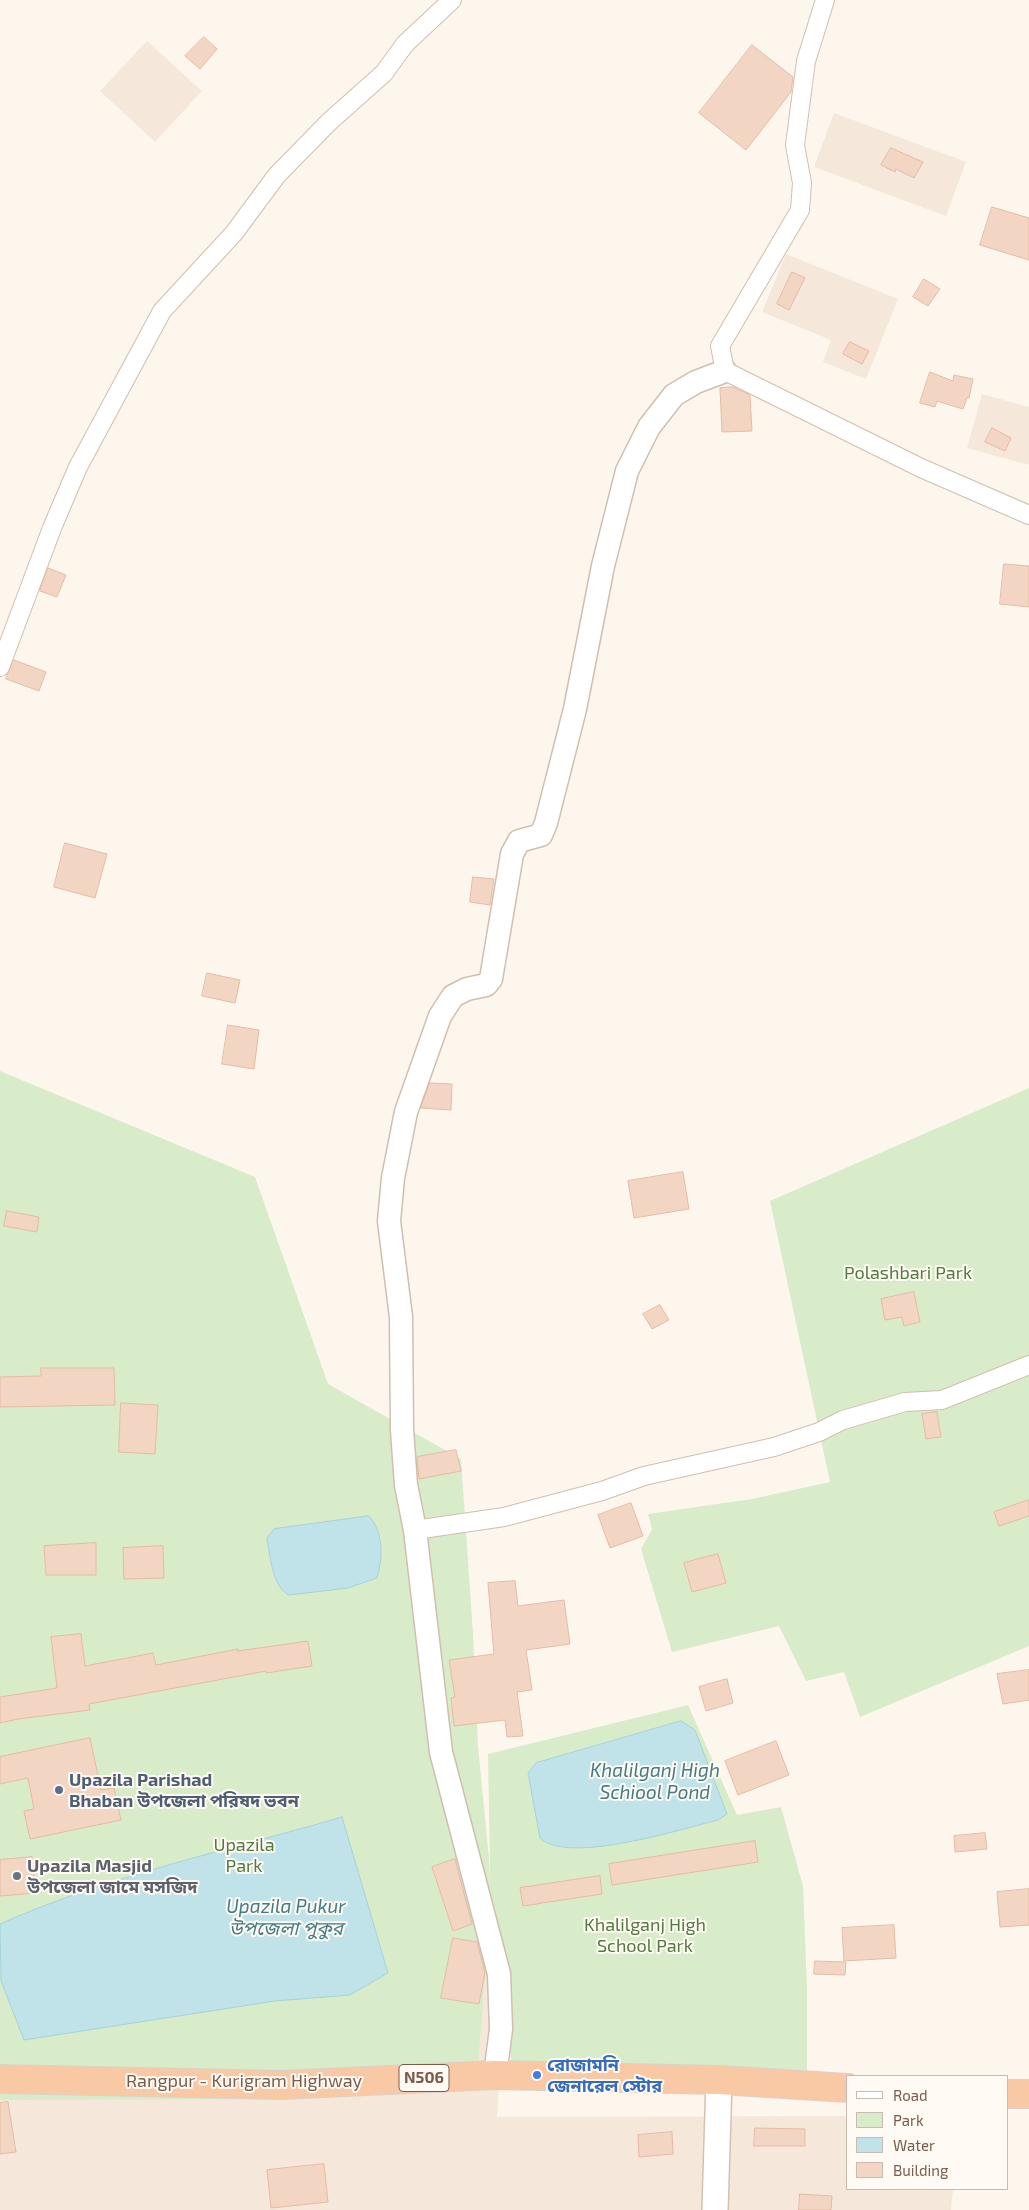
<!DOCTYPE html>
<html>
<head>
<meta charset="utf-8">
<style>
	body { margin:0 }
	#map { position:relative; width:1029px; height:2210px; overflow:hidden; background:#fdf6ec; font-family:"Exo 2",sans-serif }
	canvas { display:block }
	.legend { position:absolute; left:846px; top:2075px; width:162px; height:115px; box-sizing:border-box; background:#fffaf3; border:1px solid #cabbb1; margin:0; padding:6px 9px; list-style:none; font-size:15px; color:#7a5c4d }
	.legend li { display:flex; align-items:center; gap:10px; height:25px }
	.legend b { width:25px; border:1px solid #cabbb1 }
</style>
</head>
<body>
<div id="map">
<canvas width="1029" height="2210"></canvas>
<ul class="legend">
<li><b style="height:6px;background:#fff"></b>Road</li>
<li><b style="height:14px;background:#d8ecc9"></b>Park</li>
<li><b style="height:14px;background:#bfe3e8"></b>Water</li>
<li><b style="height:14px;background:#f3d5c3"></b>Building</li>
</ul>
</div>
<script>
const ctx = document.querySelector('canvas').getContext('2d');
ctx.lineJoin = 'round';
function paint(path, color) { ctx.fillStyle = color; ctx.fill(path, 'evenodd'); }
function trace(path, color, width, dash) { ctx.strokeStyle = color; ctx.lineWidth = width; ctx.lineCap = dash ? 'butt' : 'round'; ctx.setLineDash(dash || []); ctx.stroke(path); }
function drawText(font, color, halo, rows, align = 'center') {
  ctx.font = font + ' "Exo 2","Noto Sans Bengali",sans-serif'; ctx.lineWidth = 4; ctx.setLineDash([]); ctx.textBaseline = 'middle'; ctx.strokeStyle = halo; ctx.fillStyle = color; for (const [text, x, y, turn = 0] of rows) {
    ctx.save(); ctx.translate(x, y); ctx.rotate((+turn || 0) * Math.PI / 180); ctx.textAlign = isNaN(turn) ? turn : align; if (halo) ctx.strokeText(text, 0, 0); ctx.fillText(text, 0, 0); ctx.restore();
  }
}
paint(new Path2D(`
	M 147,41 L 202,91 L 155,142 L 100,91 Z
	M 834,113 L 966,162 L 946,216 L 814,167 Z
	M 786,254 L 898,299 L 866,379 L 823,362 L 831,340 L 762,312 Z
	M 982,394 L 1029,407 L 1029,465 L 967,448 Z
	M 482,1806 L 490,1868 L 491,1914 L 501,2058 L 497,2117 L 848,2116 L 848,2189 L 953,2189 L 951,2210 L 0,2210 L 0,2000 Z`), '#f5e8da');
paint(new Path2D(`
	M 0,1071 L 255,1177 L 328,1384 L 461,1459 L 473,1634 L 478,1746 L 489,1859 L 489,1887 L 490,1868 L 488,1754 L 688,1705 L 737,1815 L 781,1807 L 803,1886 L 807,1987 L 807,2079 L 551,2091 L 515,2086 L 490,1918 L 476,2090 L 282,2099 L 0,2100 Z
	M 1029,1088 L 1029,1646 L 860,1717 L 844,1672 L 806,1681 L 779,1626 L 672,1652 L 641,1549 L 652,1529 L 648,1514 L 752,1499 L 830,1482 L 770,1201 Z`), '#d8ecc9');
const water = new Path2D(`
	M 369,1516 C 384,1533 383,1557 377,1578 L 348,1588 L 289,1595 C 272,1587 270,1555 267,1538 L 274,1529 Z
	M 681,1721 L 695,1730 L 727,1814 L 718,1820 C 681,1829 568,1865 540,1838 L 528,1773 L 536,1763 Z
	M 342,1817 L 388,1973 L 350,1995 L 275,2001 L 24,2040 L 1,1981 L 0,1924 C 110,1875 226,1851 342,1817 Z`);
paint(water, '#bfe3e8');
trace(water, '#a5d3da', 1);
const building = new Path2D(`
	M 204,37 L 217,49 L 200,69 L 185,56 Z
	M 752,45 L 793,77 L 791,92 L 746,150 L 699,113 Z
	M 891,148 L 923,162 L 914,178 L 896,169 L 895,172 L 881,165 Z
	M 992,207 L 1029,218 L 1029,260 L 980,245 Z
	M 792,272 L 805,278 L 789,310 L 777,304 Z
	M 924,279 L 940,289 L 928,306 L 913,297 Z
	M 850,342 L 869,351 L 862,364 L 843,354 Z
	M 930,372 L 953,381 L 954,375 L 973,379 L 969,398 L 967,398 L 963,409 L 937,401 L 935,407 L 920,403 Z
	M 733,387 L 750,395 L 752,431 L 722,432 L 720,388 Z
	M 992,428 L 1011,438 L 1005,451 L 985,442 Z
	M 1004,564 L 1029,566 L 1029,607 L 1000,604 Z
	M 48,568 L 66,575 L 57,597 L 40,591 Z
	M 14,660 L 46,672 L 39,691 L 6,679 Z
	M 65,843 L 107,854 L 95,898 L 54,887 Z
	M 473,877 L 494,879 L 490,905 L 470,902 Z
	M 207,973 L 240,980 L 235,1003 L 202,996 Z
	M 228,1025 L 259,1030 L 254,1069 L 222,1064 Z
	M 430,1083 L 452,1084 L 451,1110 L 421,1108 Z
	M 683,1172 L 689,1209 L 634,1218 L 628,1181 Z
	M 7,1211 L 39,1217 L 37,1232 L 4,1226 Z
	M 914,1292 L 920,1322 L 904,1326 L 902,1317 L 885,1320 L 881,1299 Z
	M 660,1305 L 669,1320 L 652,1329 L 643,1314 Z
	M 41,1368 L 114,1368 L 115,1405 L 0,1407 L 0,1377 L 41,1376 Z
	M 121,1403 L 158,1405 L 155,1454 L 119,1452 Z
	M 937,1412 L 941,1437 L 926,1439 L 922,1414 Z
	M 456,1450 L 461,1471 L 419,1479 L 417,1457 Z
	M 1029,1500 L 1029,1516 L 999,1526 L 994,1512 Z
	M 631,1503 L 643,1536 L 610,1548 L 598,1515 Z
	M 96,1543 L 96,1575 L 46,1575 L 44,1546 Z
	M 163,1546 L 164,1578 L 124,1579 L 123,1548 Z
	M 718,1554 L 726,1583 L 692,1592 L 684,1563 Z
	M 515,1581 L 518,1606 L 564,1600 L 570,1644 L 526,1650 L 532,1690 L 517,1692 L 523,1736 L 507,1737 L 505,1720 L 454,1726 L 451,1698 L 455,1697 L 449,1660 L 494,1654 L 488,1583 Z
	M 81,1634 L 85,1666 L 153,1653 L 156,1665 L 238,1649 L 238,1651 L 308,1641 L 312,1666 L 266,1673 L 266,1671 L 89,1704 L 90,1710 L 18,1719 L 0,1723 L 0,1697 L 57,1688 L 51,1637 Z
	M 1029,1670 L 1029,1700 L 1003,1704 L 997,1674 Z
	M 727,1679 L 733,1703 L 706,1711 L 699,1687 Z
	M 90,1738 L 101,1790 L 114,1788 L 121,1820 L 30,1839 L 24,1811 L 34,1809 L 28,1778 L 0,1784 L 0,1757 Z
	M 776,1741 L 789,1775 L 738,1795 L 725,1761 Z
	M 985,1833 L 987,1849 L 955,1852 L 954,1836 Z
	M 755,1841 L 758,1862 L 612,1885 L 609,1864 Z
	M 32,1857 L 36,1893 L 0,1896 L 0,1860 Z
	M 455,1859 L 472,1924 L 453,1931 L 432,1867 Z
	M 600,1876 L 602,1894 L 523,1906 L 520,1888 Z
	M 1029,1889 L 1029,1925 L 1000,1927 L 997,1892 Z
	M 894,1925 L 896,1958 L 844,1961 L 842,1928 Z
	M 453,1938 L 477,1942 L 485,1973 L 479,2004 L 441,1998 Z
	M 815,1961 L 846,1962 L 845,1975 L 814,1974 Z
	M 8,2102 L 16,2152 L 0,2154 L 0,2103 Z
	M 755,2128 L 805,2129 L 805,2146 L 754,2146 Z
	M 672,2132 L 673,2154 L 639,2157 L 638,2135 Z
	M 324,2164 L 328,2202 L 271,2208 L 267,2170 Z
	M 800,2194 L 832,2196 L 831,2210 L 799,2210 Z`);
paint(building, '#f3d5c3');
trace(building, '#e6bba3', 1);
const minor = new Path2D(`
	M 825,0 L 806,61 L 795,145 L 802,183 L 800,210 L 720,346 L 725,371 L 921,468 L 1029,515
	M 0,667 L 52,528 L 78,467 L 162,311 L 234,233 L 277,175 L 329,122 L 384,73 L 405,44 L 452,0
	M 415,1530 L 504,1517 L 602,1491 L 644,1476 L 774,1447 L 819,1432 L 843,1420 L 905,1402 L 942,1400 L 1029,1365`);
const tertiary = new Path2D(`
	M 495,2075 L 501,2029 L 499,1974 L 441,1752 L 415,1530 L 406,1485 L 402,1430 L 401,1317 L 389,1221 L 393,1178 L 406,1112 L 440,1016 L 453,996 L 467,989 L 486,985 L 491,979 L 512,854 L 519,841 L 541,835 L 546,823 L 575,709 L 603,566 L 627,471 L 649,427 L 674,395 L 696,382 L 725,371`);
const secondary = new Path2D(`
	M 715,2210 L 719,2080`);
const trunk = new Path2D(`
	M 0,2079 L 282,2085 L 495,2075 L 719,2080 L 848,2088
	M 1008,2094 L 1029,2094`);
trace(minor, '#d1beb0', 20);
trace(tertiary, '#d1beb0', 25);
trace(secondary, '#d6c0b0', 28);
trace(trunk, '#dad1cd', 30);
trace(minor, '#fff', 18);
trace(tertiary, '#fff', 22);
trace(secondary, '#fff', 25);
trace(trunk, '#f9c8a4', 28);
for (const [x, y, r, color] of [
	[59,1790,5,"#5c6f8a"],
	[17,1876,5,"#6b7280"],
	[537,2075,5,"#3f7fe0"]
]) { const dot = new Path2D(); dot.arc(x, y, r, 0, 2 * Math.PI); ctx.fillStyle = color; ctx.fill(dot); trace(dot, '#fffaf3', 2); }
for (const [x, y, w] of [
	[424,2078,50]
]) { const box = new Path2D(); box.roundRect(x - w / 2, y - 13.5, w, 27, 4); ctx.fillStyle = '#fffaf3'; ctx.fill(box); trace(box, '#7a5c4d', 1); }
drawText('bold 16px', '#7a5c4d', null, [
	["N506",424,2078]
]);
drawText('18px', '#537a41', '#fffaf3', [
	["Polashbari Park",908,1273],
	["Upazila",244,1845],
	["Park",244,1866],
	["Khalilganj High",645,1925],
	["School Park",645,1946]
]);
drawText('bold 18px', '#4e5e75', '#fffaf3', [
	["Upazila Parishad",69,1780],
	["Bhaban উপজেলা পরিষদ ভবন",69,1801]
], 'left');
drawText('bold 18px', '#5b616d', '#fffaf3', [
	["Upazila Masjid",27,1866],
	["উপজেলা জামে মসজিদ",27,1887]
], 'left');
drawText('bold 18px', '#366cbe', '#fffaf3', [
	["রোজামনি",547,2065],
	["জেনারেল স্টোর",547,2086]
], 'left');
drawText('18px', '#7a5c4d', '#fffaf3', [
	["Rangpur - Kurigram Highway",244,2081]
]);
drawText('italic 19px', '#437c86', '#fffaf3', [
	["Khalilganj High",655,1771],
	["Schiool Pond",655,1793],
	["Upazila Pukur",286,1907],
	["উপজেলা পুকুর",286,1929]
]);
</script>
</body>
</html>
